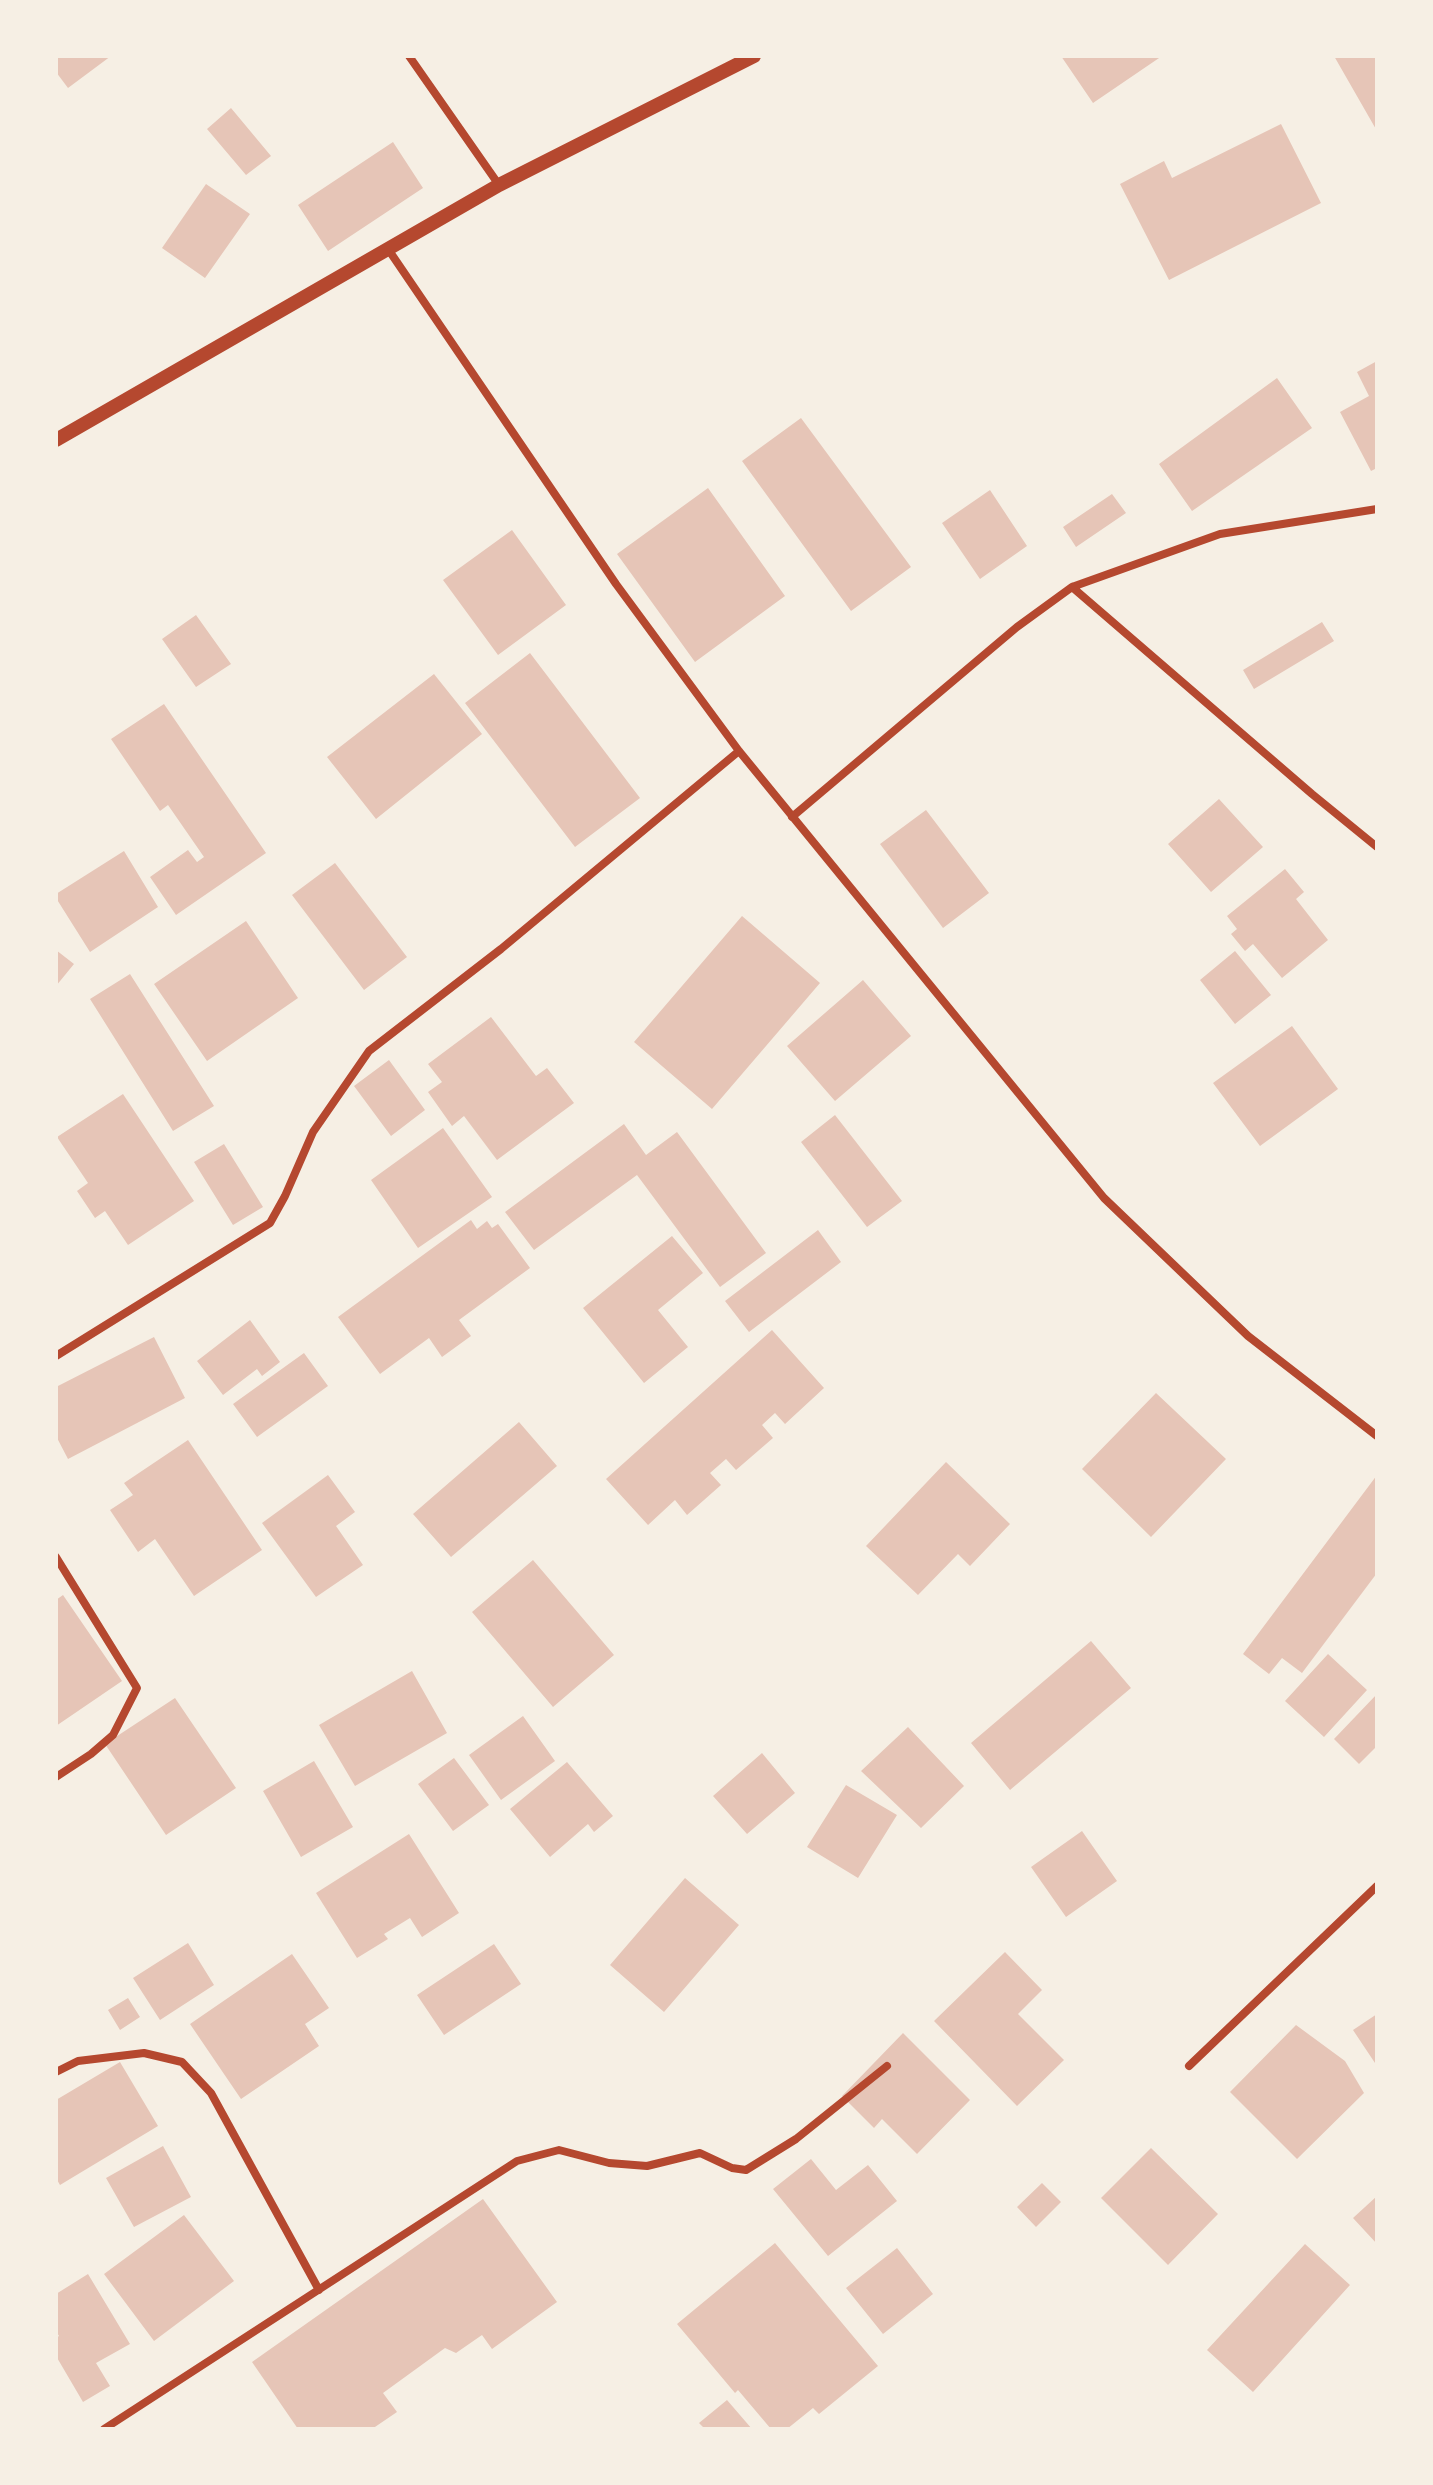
<!DOCTYPE html>
<html>
<head>
<meta charset="utf-8">
<style>
	body { margin:0 }
	#map { position:relative; width:1433px; height:2485px; overflow:hidden; background:#f6efe4; font-family:Helvetica,sans-serif }
	canvas { display:block }
	.frame { position:absolute; inset:0; border:58px solid #f6efe4; pointer-events:none }
</style>
</head>
<body>
<div id="map">
<canvas width="1433" height="2485"></canvas>
<div class="frame"></div>
</div>
<script>
const ctx = document.querySelector('canvas').getContext('2d');
ctx.lineJoin = 'round';
function paint(path, color) { ctx.fillStyle = color; ctx.fill(path, 'evenodd'); }
function trace(path, color, width, dash) { ctx.strokeStyle = color; ctx.lineWidth = width; ctx.lineCap = dash ? 'butt' : 'round'; ctx.setLineDash(dash || []); ctx.stroke(path); }
paint(new Path2D(`
	M 56,56 L 111,56 L 68,88 L 56,72 Z
	M 1061,56 L 1162,56 L 1093,103 Z
	M 1334,56 L 1377,56 L 1377,131 Z
	M 231,108 L 271,156 L 246,175 L 207,129 Z
	M 1281,124 L 1321,203 L 1169,280 L 1120,184 L 1164,161 L 1172,178 Z
	M 393,142 L 423,188 L 328,251 L 298,205 Z
	M 206,184 L 250,214 L 205,278 L 162,248 Z
	M 1377,361 L 1377,468 L 1371,471 L 1340,412 L 1369,396 L 1357,372 Z
	M 1277,378 L 1312,428 L 1192,511 L 1159,464 Z
	M 801,418 L 911,567 L 851,611 L 742,461 Z
	M 708,488 L 785,596 L 695,662 L 617,554 Z
	M 990,490 L 1027,546 L 980,579 L 942,523 Z
	M 1112,494 L 1126,513 L 1076,547 L 1063,527 Z
	M 512,530 L 566,605 L 498,655 L 443,580 Z
	M 196,615 L 231,664 L 196,687 L 162,639 Z
	M 1322,622 L 1334,641 L 1254,689 L 1243,670 Z
	M 530,653 L 640,798 L 575,847 L 465,703 Z
	M 434,674 L 482,734 L 376,819 L 327,757 Z
	M 164,704 L 266,853 L 176,915 L 150,877 L 188,850 L 197,862 L 204,857 L 168,805 L 160,811 L 111,739 Z
	M 1219,799 L 1263,847 L 1211,892 L 1168,844 Z
	M 926,810 L 989,893 L 943,928 L 880,844 Z
	M 124,851 L 158,907 L 90,952 L 56,898 L 56,894 Z
	M 335,863 L 407,957 L 364,990 L 292,895 Z
	M 1285,869 L 1304,892 L 1296,899 L 1328,940 L 1282,978 L 1253,944 L 1245,951 L 1231,934 L 1237,929 L 1227,916 Z
	M 742,916 L 820,983 L 712,1109 L 634,1042 Z
	M 246,921 L 298,998 L 207,1061 L 154,984 Z
	M 56,950 L 74,964 L 56,986 Z
	M 1235,951 L 1271,995 L 1235,1024 L 1200,980 Z
	M 130,974 L 214,1106 L 173,1131 L 90,999 Z
	M 863,980 L 911,1036 L 835,1101 L 787,1046 Z
	M 491,1017 L 536,1076 L 547,1068 L 574,1103 L 497,1160 L 464,1116 L 452,1126 L 428,1092 L 442,1082 L 428,1064 Z
	M 1292,1026 L 1338,1089 L 1260,1146 L 1213,1083 Z
	M 389,1060 L 425,1110 L 391,1136 L 354,1086 Z
	M 123,1094 L 194,1201 L 128,1245 L 105,1211 L 95,1218 L 77,1191 L 88,1183 L 57,1137 Z
	M 835,1115 L 902,1201 L 867,1227 L 801,1142 Z
	M 624,1124 L 646,1155 L 677,1132 L 766,1253 L 720,1287 L 637,1175 L 534,1250 L 505,1212 Z
	M 443,1128 L 492,1197 L 418,1248 L 371,1180 Z
	M 224,1144 L 263,1207 L 233,1225 L 194,1162 Z
	M 471,1220 L 477,1229 L 487,1221 L 492,1228 L 498,1224 L 530,1268 L 459,1320 L 471,1336 L 442,1357 L 429,1338 L 380,1374 L 338,1317 Z
	M 818,1230 L 841,1262 L 749,1332 L 725,1301 Z
	M 672,1236 L 703,1273 L 658,1310 L 688,1347 L 644,1383 L 583,1308 Z
	M 250,1320 L 280,1362 L 262,1376 L 257,1369 L 223,1395 L 197,1361 Z
	M 772,1330 L 824,1388 L 785,1424 L 775,1413 L 762,1425 L 773,1438 L 736,1470 L 726,1459 L 710,1473 L 721,1485 L 687,1515 L 675,1500 L 648,1525 L 606,1479 Z
	M 154,1337 L 185,1398 L 68,1459 L 56,1436 L 56,1387 Z
	M 304,1353 L 328,1386 L 257,1437 L 233,1404 Z
	M 1156,1393 L 1226,1459 L 1151,1537 L 1082,1469 Z
	M 519,1422 L 557,1466 L 451,1557 L 413,1514 Z
	M 188,1440 L 262,1550 L 194,1596 L 155,1539 L 138,1552 L 110,1510 L 133,1495 L 124,1483 Z
	M 946,1462 L 1010,1524 L 970,1566 L 958,1554 L 918,1595 L 866,1546 Z
	M 328,1475 L 355,1512 L 336,1526 L 363,1565 L 316,1597 L 262,1523 Z
	M 1377,1475 L 1377,1573 L 1302,1673 L 1282,1658 L 1269,1674 L 1243,1654 Z
	M 533,1560 L 614,1655 L 553,1707 L 472,1612 Z
	M 63,1595 L 122,1681 L 56,1726 L 56,1600 Z
	M 1091,1641 L 1131,1688 L 1010,1790 L 971,1743 Z
	M 1328,1654 L 1367,1690 L 1324,1737 L 1285,1701 Z
	M 412,1671 L 447,1733 L 355,1786 L 319,1725 Z
	M 1377,1694 L 1377,1746 L 1359,1764 L 1334,1739 Z
	M 175,1698 L 236,1788 L 166,1835 L 105,1744 Z
	M 523,1716 L 555,1761 L 501,1800 L 469,1755 Z
	M 908,1727 L 964,1786 L 921,1828 L 861,1771 Z
	M 762,1753 L 795,1793 L 747,1834 L 713,1796 Z
	M 454,1758 L 489,1805 L 453,1831 L 418,1784 Z
	M 314,1761 L 353,1827 L 301,1857 L 263,1791 Z
	M 567,1762 L 613,1816 L 594,1832 L 588,1824 L 550,1857 L 510,1809 Z
	M 846,1785 L 897,1815 L 858,1878 L 807,1847 Z
	M 1082,1831 L 1117,1881 L 1066,1917 L 1031,1867 Z
	M 409,1834 L 459,1913 L 422,1937 L 410,1918 L 384,1934 L 388,1939 L 357,1958 L 316,1893 Z
	M 685,1878 L 739,1925 L 664,2012 L 610,1965 Z
	M 188,1943 L 214,1985 L 160,2020 L 133,1978 Z
	M 494,1944 L 521,1984 L 444,2035 L 417,1995 Z
	M 1005,1952 L 1042,1990 L 1018,2014 L 1064,2060 L 1017,2106 L 934,2021 Z
	M 292,1954 L 329,2008 L 305,2024 L 319,2046 L 241,2099 L 190,2024 Z
	M 128,1998 L 140,2017 L 120,2030 L 108,2010 Z
	M 1377,2014 L 1377,2066 L 1353,2030 Z
	M 1296,2025 L 1345,2061 L 1364,2093 L 1297,2159 L 1230,2092 Z
	M 903,2033 L 970,2100 L 917,2154 L 882,2119 L 874,2128 L 842,2096 Z
	M 120,2062 L 158,2126 L 60,2185 L 56,2178 L 56,2100 Z
	M 163,2146 L 191,2197 L 134,2227 L 106,2178 Z
	M 1151,2148 L 1218,2214 L 1168,2265 L 1101,2198 Z
	M 811,2159 L 836,2190 L 868,2165 L 897,2201 L 828,2256 L 773,2189 Z
	M 1042,2183 L 1061,2202 L 1036,2227 L 1017,2207 Z
	M 1377,2196 L 1377,2244 L 1353,2218 Z
	M 483,2199 L 557,2302 L 492,2349 L 482,2335 L 456,2353 L 445,2348 L 383,2393 L 397,2412 L 372,2429 L 298,2429 L 252,2362 Z
	M 184,2215 L 234,2281 L 154,2341 L 104,2274 Z
	M 775,2243 L 878,2366 L 819,2414 L 813,2408 L 787,2429 L 771,2429 L 738,2390 L 735,2393 L 677,2324 Z
	M 1305,2244 L 1350,2285 L 1253,2392 L 1207,2350 Z
	M 897,2248 L 933,2294 L 883,2334 L 846,2288 Z
	M 88,2274 L 130,2344 L 96,2363 L 110,2386 L 83,2402 L 56,2356 L 56,2338 L 59,2336 L 56,2331 L 56,2294 Z
	M 727,2400 L 752,2429 L 705,2429 L 699,2423 Z`), '#e6c5b7');
trace(new Path2D(`
	M 409,56 L 499,185
	M 388,249 L 616,584 L 739,751 L 1104,1198 L 1248,1336 L 1377,1436
	M 1072,587 L 1312,794 L 1377,847
	M 792,817 L 1017,627 L 1072,587 L 1220,534 L 1377,509
	M 56,1356 L 270,1223 L 285,1196 L 313,1132 L 369,1051 L 501,949 L 739,751
	M 56,1557 L 137,1688 L 113,1735 L 91,1754 L 56,1777
	M 1189,2066 L 1377,1886
	M 56,2072 L 78,2061 L 144,2053 L 182,2062 L 211,2093 L 319,2290
	M 104,2429 L 517,2161 L 559,2150 L 609,2163 L 647,2166 L 700,2153 L 732,2168 L 746,2170 L 796,2139 L 887,2066`), '#b5482f', 8);
trace(new Path2D(`
	M 56,440 L 499,185 L 754,56`), '#b5482f', 14);
</script>
</body>
</html>
